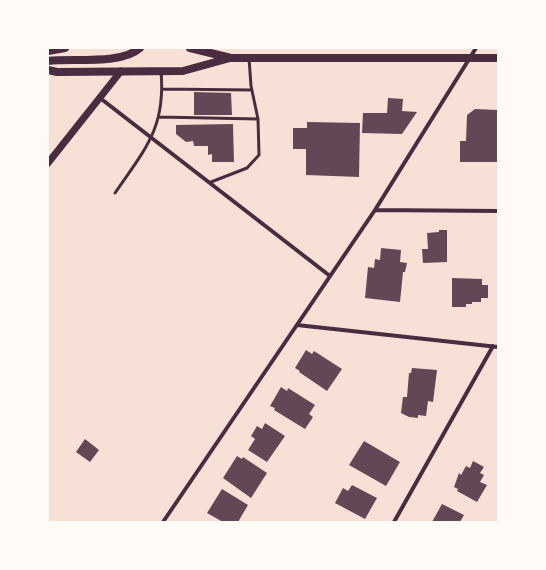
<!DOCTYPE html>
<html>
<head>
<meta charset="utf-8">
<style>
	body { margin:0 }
	#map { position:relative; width:546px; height:570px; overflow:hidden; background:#f7e1d7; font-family:"PT Sans Narrow",sans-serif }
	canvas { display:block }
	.frame { position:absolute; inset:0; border:49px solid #fffaf5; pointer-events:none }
</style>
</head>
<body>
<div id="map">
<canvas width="546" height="570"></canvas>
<div class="frame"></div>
</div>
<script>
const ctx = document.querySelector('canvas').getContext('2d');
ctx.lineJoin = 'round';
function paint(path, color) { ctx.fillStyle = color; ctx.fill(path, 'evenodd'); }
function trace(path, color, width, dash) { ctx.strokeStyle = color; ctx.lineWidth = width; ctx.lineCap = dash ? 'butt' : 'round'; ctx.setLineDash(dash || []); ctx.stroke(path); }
paint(new Path2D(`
	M 194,92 L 231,93 L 232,115 L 194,115 Z
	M 388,98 L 403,99 L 402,111 L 417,112 L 402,134 L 362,133 L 363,113 L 387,113 Z
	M 475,109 L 498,110 L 498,162 L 460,162 L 460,141 L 466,141 L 467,115 Z
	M 307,122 L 360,123 L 359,177 L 306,175 L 306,149 L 293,149 L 293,128 L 307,128 Z
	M 233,124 L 234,162 L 212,162 L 212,154 L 208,155 L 208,146 L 194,146 L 193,141 L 186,142 L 176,134 L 176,125 Z
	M 439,230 L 447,230 L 447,262 L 423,263 L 422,249 L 428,249 L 427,233 L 439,232 Z
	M 381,248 L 401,250 L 400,262 L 407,263 L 405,272 L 403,272 L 400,302 L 365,298 L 368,267 L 374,268 L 375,259 L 380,260 Z
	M 452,278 L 482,279 L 482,285 L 488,285 L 488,298 L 481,298 L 481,302 L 472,302 L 472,304 L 466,304 L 466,307 L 452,307 Z
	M 306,350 L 312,354 L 314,351 L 342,369 L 327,391 L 299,372 L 300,371 L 295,368 Z
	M 412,368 L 437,370 L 433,402 L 428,401 L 426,416 L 418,415 L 418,418 L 409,417 L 401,413 L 403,397 L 407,397 L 409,373 L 411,373 Z
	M 281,387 L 287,391 L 288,388 L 315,405 L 309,414 L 313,417 L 305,429 L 274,410 L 275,408 L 270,406 Z
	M 265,423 L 285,436 L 267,462 L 248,450 L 255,439 L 251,436 L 257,426 L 262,429 Z
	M 85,439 L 99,450 L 90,462 L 76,452 Z
	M 364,441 L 400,462 L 386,486 L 349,465 Z
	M 237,456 L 242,459 L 243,457 L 267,473 L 251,498 L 223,478 Z
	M 473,461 L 484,467 L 480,473 L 484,475 L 480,482 L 487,485 L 477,502 L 457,491 L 458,489 L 454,487 L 459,473 L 461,475 L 466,466 L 470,468 Z
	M 352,485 L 377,498 L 365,519 L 335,503 L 343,488 L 348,491 Z
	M 222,489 L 248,505 L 238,522 L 223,522 L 207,513 Z
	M 442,504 L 464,515 L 460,522 L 432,522 Z`), '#644757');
trace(new Path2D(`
	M 162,89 L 252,90
	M 159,117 L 258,119
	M 211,182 L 247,168 L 259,155 L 258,119 L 251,86 L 249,58
	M 115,193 C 145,149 166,128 161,71`), '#4a2c40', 3);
trace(new Path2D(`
	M 100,98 L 330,276
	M 375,210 L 498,211
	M 297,325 L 498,347
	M 163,522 L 375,210 L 476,48
	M 394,522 L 493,346`), '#4a2c40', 4);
trace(new Path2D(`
	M 48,163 L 121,71`), '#4a2c40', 7);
trace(new Path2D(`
	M 190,48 L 231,58 L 498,58
	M 48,51 L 65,48
	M 48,61 C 74,58 121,65 140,48
	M 48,70 L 57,72 L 183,71 L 230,58`), '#4a2c40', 8);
</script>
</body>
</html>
